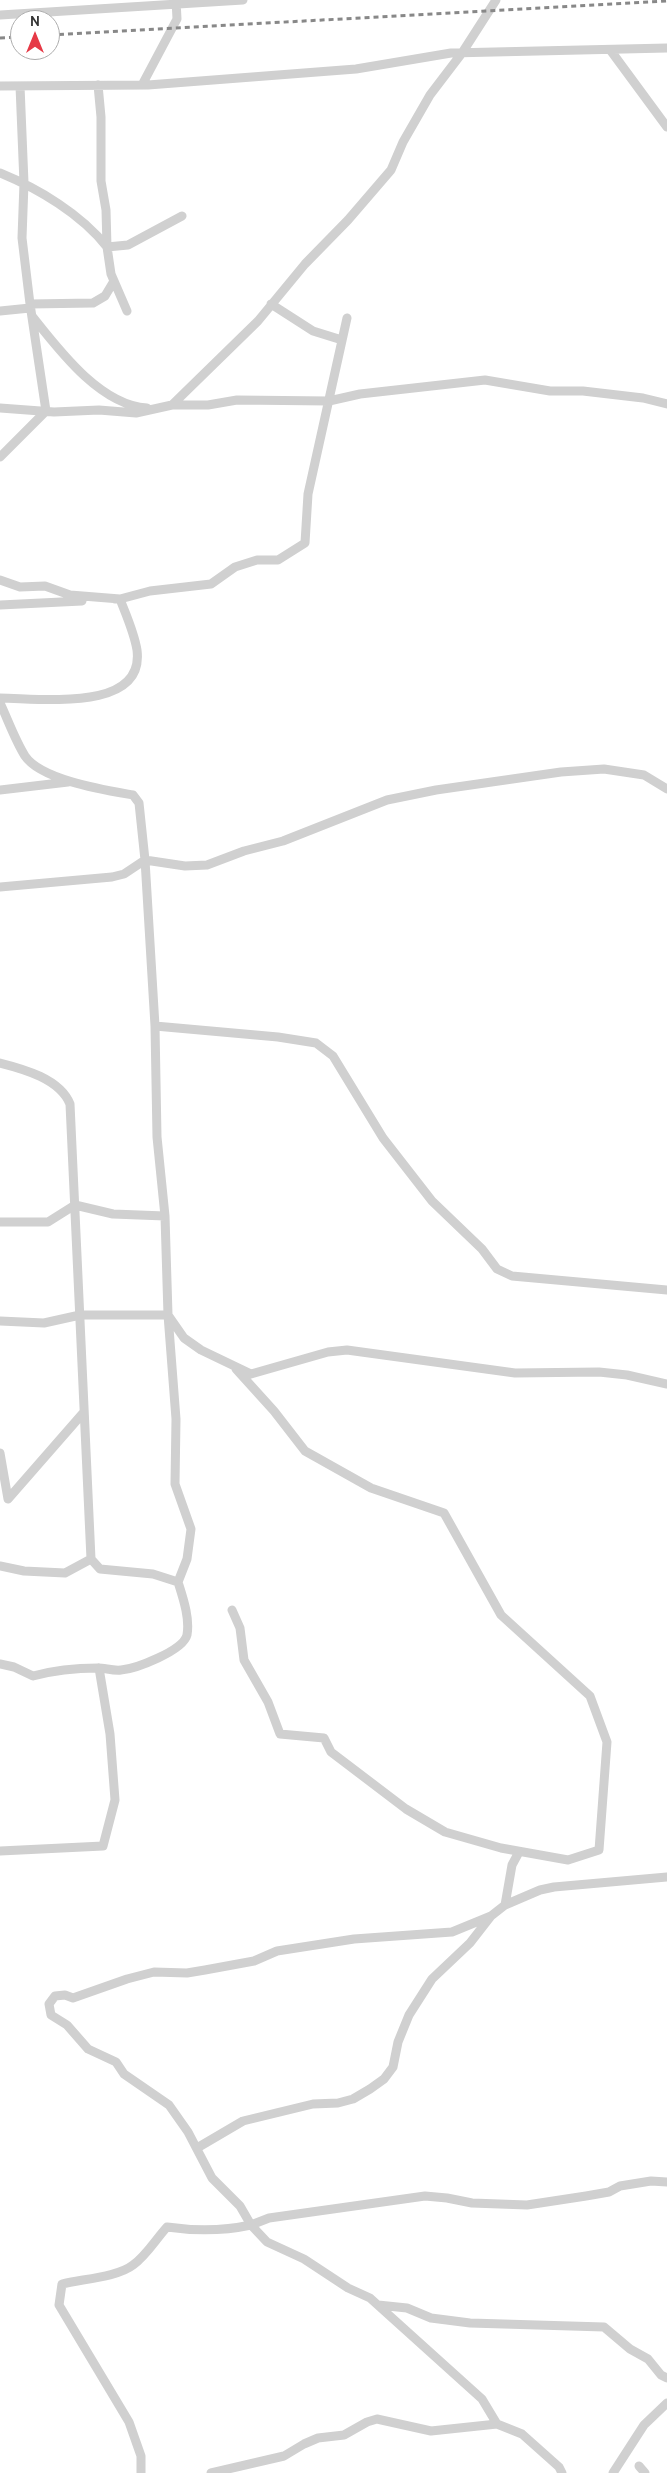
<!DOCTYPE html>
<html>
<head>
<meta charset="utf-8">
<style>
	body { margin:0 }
	#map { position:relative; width:667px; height:2473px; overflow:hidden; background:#fff; font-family:Cabin,sans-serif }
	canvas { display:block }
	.north { position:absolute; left:10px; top:10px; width:50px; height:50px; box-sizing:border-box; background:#fff; border:1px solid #adadad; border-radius:50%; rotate:0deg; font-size:14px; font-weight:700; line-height:20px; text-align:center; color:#333 }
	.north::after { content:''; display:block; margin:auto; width:18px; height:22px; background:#e63946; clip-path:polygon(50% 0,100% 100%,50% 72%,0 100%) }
</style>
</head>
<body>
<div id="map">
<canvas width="667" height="2473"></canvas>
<div class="north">N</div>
</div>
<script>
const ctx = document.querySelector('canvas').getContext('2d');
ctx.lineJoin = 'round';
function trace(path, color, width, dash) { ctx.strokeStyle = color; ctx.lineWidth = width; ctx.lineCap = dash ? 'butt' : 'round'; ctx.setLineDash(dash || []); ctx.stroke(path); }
trace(new Path2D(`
	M 0,15 L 243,0
	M 611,51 L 667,127
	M 98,85 L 101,117 L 101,181 L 106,210 L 107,247 L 111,274 L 127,311
	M 142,85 L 177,19 L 176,0
	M 0,86 L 148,85 L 356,69 L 451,53 L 667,48
	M 20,86 L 24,183 L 22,238 L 30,304 L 93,303 L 105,296 L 114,281
	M 0,173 C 39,189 81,214 107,247 L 128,245 L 182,216
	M 271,304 L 313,331 L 342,340
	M 0,311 L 30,308
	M 32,316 C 59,350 100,405 147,408
	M 172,405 L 258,321 L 305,264 L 348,220 L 391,170 L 403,142 L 430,95 L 462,53 L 496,0
	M 0,408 L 54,412 L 99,410 L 136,413 L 172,405 L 208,405 L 237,400 L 329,401 L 360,394 L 485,380 L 550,391 L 583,391 L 643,398 L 667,404
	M 0,457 L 46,411 L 30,304
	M 0,580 L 20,587 L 45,586 L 70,595 L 120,599 L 150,591 L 211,584 L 235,567 L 257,560 L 278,560 L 305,543 L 308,494 L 347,318
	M 0,605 L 82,601
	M 0,698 C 39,698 145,713 137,650 C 134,632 126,615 120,599 L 115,599
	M 0,703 C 8,720 15,740 25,756 C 41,780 105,790 133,795 L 139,803 L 145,860 L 155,1026 L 157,1137 L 165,1216 L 168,1315 L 176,1419 L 175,1484 L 191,1529 L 187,1559 L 178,1582
	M 0,790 L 68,782
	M 0,887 L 112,877 L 124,874 L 145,860 L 185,866 L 207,865 L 244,851 L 283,841 L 387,800 L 436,790 L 561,772 L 604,769 L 644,775 L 667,789
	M 155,1026 L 278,1037 L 316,1043 L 333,1056 L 383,1138 L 432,1201 L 482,1249 L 497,1269 L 512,1276 L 667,1290
	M 0,1063 C 24,1069 60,1079 70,1104 L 91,1559
	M 0,1222 L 48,1222 L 75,1205 L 113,1214 L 165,1216
	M 0,1321 L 44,1323 L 80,1315 L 168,1315 L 184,1338 L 201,1350 L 251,1374 L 328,1352 L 347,1350 L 515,1373 L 599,1372 L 627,1375 L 667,1384
	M 0,1453 L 8,1499 L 84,1412
	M 0,1566 L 24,1571 L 65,1573 L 91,1559 L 100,1569 L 153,1574 L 178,1582 C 183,1598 190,1618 187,1635 C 183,1651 135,1669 121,1670 C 113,1671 105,1668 98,1668 C 75,1668 55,1670 33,1676 L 14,1667 L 0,1664
	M 232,1610 L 240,1628 L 244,1660 L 268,1702 L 280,1734 L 324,1738 L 331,1752 L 406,1809 L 445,1832 L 501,1848 L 568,1860 L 599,1850 L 607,1742 L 590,1696 L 501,1615 L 444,1513 L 371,1488 L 305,1451 L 274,1411 L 236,1369
	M 0,1851 L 103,1846 L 115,1800 L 110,1734 L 99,1668
	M 505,1905 L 512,1865 L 519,1852
	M 491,1916 L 452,1932 L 354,1939 L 277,1951 L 254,1961 L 205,1970 L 187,1973 L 154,1972 L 127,1979 L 73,1998 L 65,1995 L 55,1996 L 49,2004 L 51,2015 L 67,2025 L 88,2049 L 116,2062 L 124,2074 L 169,2105 L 188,2132 L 212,2178 L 240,2206 L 251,2225 L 269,2218 L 425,2196 L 447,2198 L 472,2203 L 527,2205 L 586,2196 L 609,2192 L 620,2186 L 651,2181 L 667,2182
	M 197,2148 L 243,2121 L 313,2104 L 338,2103 L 353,2099 L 370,2089 L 384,2079 L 393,2067 L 398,2042 L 409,2015 L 432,1979 L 470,1943 L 491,1916 L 505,1905 L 540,1890 L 554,1887 L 667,1877
	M 378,2305 L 407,2308 L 431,2318 L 470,2323 L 604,2327 L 630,2349 L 648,2359 L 661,2375 L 667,2378
	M 497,2424 L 522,2434 L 559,2467 L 562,2473
	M 639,2466 L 645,2473
	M 141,2473 L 141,2456 L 129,2422 L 59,2305 L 62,2284 C 82,2279 118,2277 133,2265 C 146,2256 156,2239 167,2227 C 195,2231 223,2231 251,2225 L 267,2242 L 304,2259 L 348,2288 L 370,2298 L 482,2399 L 497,2424 L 431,2431 L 377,2419 L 367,2422 L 344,2435 L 318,2438 L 304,2444 L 284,2456 L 211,2473
	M 613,2473 L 644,2425 L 667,2403`), '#d0d0d0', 9);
trace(new Path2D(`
	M 50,35 L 667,1
	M 0,38 L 20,37`), '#888', 3, [5, 4]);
</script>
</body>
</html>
